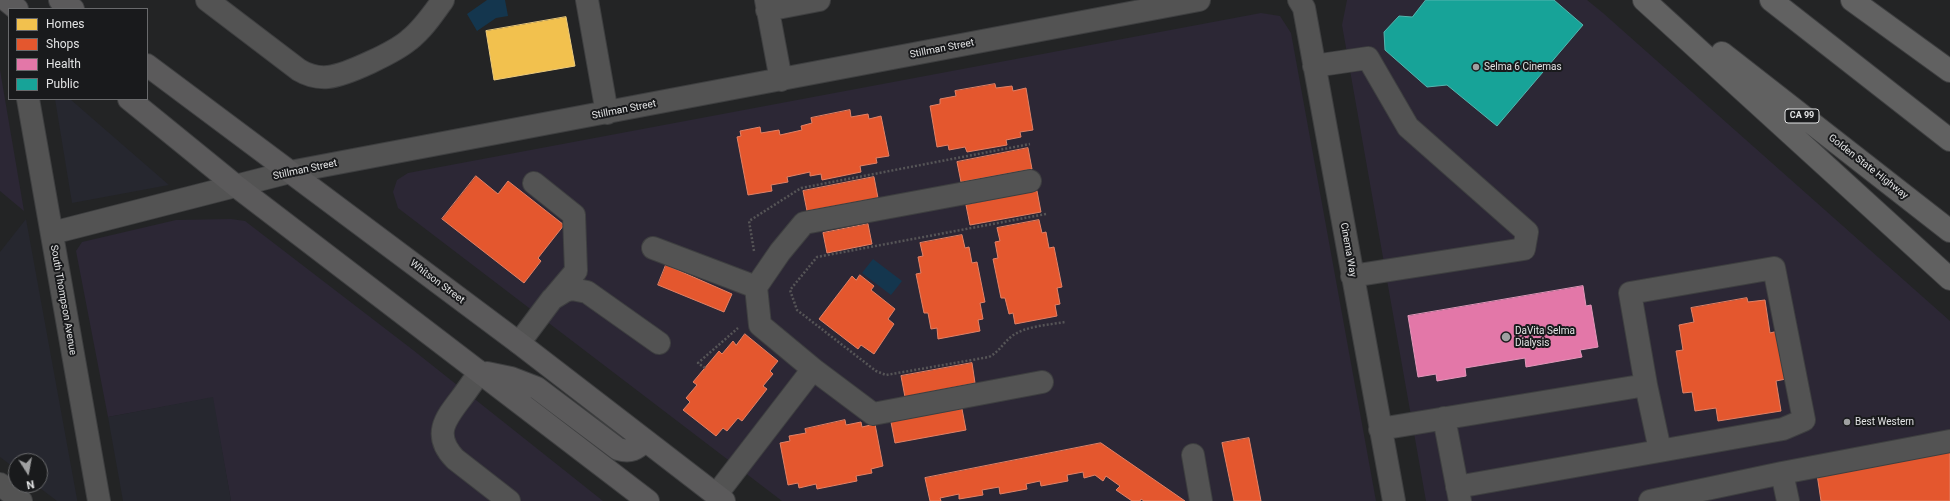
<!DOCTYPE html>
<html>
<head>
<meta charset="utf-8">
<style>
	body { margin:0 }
	#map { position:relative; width:1950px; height:501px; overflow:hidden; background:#232425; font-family:Roboto,sans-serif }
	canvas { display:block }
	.legend { position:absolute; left:8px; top:8px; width:140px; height:92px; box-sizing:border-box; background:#191a1c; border:1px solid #696a6c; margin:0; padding:5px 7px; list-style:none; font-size:12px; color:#e2e3e4 }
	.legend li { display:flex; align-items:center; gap:8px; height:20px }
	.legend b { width:20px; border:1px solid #696a6c }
	.north { position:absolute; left:8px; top:453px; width:40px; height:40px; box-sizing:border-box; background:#191a1c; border:1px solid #696a6c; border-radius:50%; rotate:169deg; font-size:11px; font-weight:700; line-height:16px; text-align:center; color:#e2e3e4 }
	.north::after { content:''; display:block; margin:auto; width:14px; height:18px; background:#9fa0a1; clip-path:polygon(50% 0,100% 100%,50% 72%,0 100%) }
</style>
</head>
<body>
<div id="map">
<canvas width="1950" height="501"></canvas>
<ul class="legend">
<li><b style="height:11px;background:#f2c14e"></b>Homes</li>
<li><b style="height:11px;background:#e4572e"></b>Shops</li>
<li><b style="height:11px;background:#e377a8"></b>Health</li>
<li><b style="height:11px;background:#17a398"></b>Public</li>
</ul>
<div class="north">N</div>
</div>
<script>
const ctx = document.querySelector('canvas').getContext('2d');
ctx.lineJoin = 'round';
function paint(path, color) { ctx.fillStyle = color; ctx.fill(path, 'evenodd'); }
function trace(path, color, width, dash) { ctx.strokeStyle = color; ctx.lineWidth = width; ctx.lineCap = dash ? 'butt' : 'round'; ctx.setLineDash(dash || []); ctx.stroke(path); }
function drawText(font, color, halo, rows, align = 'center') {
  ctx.font = font + ' Roboto,sans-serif'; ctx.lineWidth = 4; ctx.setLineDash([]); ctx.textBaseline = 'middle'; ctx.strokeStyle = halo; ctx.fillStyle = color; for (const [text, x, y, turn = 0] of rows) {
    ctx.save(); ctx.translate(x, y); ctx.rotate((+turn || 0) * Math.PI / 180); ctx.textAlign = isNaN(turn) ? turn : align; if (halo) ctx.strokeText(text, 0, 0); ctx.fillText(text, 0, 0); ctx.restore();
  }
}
paint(new Path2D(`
	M 1347,0 L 1587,0 L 1603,13 L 1950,321 L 1950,501 L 1426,501 L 1342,25 Z
	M 1261,13 L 1280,16 L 1291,33 L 1376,501 L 782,501 L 398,208 L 393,192 L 397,180 L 408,173 Z
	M 0,70 L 24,211 L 0,191 Z
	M 231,219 L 245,221 L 413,350 L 603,501 L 231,501 L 212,398 L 108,417 L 76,251 L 82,242 L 176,220 Z`), '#2c2735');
paint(new Path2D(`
	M 55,99 L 70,99 L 169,185 L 72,203 Z
	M 26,219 L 77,499 L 77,501 L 57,501 L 36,485 L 40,485 L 40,461 L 16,461 L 16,469 L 0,457 L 0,252 Z
	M 213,397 L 231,501 L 123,501 L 108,417 Z`), '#26272f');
paint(new Path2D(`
	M 487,0 L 505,0 L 508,16 L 496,18 L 477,31 L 467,14 Z
	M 873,259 L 902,281 L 891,295 L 862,273 Z`), '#14364e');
const homes = new Path2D(`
	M 566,17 L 575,66 L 494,80 L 486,31 Z`);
paint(homes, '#f2c14e');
trace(homes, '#edcb7b', 1);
const shops = new Path2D(`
	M 995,84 L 996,88 L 1012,86 L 1013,91 L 1026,88 L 1033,130 L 1020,132 L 1021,137 L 1006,140 L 1007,145 L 967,152 L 965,147 L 949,150 L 948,145 L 937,147 L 930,106 L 940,104 L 940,99 L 956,96 L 955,91 Z
	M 850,110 L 851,117 L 868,114 L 869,119 L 881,116 L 889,156 L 876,158 L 877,163 L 860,166 L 861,172 L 822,180 L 821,174 L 810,176 L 810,172 L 787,177 L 788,182 L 771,185 L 772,191 L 748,195 L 737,137 L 741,136 L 740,131 L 760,127 L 761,133 L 779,130 L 780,135 L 802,130 L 801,126 L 812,123 L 811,118 Z
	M 1028,148 L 1032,169 L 961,182 L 957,162 Z
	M 476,176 L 498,194 L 508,181 L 564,225 L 538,258 L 541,261 L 524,283 L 442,219 Z
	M 874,177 L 878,198 L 807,211 L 803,191 Z
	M 1037,191 L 1041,212 L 970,225 L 966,205 Z
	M 1039,220 L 1042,233 L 1046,232 L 1049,248 L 1054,247 L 1062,287 L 1057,288 L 1060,304 L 1055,305 L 1057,316 L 1015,324 L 1013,313 L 1009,314 L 1005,298 L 1001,298 L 993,259 L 998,258 L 995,242 L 1000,241 L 997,228 Z
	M 868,224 L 872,244 L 827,253 L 823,233 Z
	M 962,235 L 965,248 L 969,247 L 972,263 L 977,262 L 985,302 L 980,303 L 983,319 L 978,320 L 980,331 L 938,339 L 937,328 L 931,329 L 928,313 L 924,313 L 916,274 L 921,273 L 918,257 L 923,256 L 920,243 Z
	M 666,265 L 732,294 L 724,312 L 658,285 Z
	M 860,275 L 874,286 L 871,290 L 895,309 L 888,319 L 894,324 L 874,354 L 861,345 L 858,349 L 819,319 L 852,276 L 856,280 Z
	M 1747,298 L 1748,302 L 1765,300 L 1770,333 L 1778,331 L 1786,379 L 1776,381 L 1781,411 L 1718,421 L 1716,408 L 1695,411 L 1692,392 L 1683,393 L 1676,351 L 1683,350 L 1679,325 L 1694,322 L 1691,308 Z
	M 745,334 L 778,361 L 770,371 L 773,374 L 763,386 L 767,389 L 742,421 L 738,418 L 727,431 L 723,428 L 716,436 L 683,410 L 690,402 L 686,398 L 697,385 L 693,382 L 719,351 L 722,354 L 733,341 L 736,345 Z
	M 972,363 L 975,383 L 905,397 L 901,376 Z
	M 962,409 L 966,430 L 895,443 L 891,422 Z
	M 845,420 L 846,425 L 861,422 L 862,427 L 875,424 L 883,466 L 871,469 L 872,473 L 856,476 L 857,481 L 817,489 L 816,484 L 799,488 L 798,483 L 788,485 L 780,443 L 790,441 L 789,436 L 806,433 L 805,429 Z
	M 1249,438 L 1261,501 L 1234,501 L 1222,443 Z
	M 1101,443 L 1185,501 L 1144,501 L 1141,499 L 1140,501 L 1132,501 L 1116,490 L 1120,486 L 1106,476 L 1103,481 L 1095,475 L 1084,478 L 1083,472 L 1067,475 L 1068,481 L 1041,486 L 1040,481 L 1026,484 L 1027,489 L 1000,494 L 999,487 L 982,490 L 983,495 L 959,499 L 959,494 L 940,498 L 941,501 L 930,501 L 925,478 Z
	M 1950,450 L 1950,501 L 1821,501 L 1817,474 Z`);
paint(shops, '#e4572e');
trace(shops, '#e38165', 1);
const health = new Path2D(`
	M 1583,286 L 1586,306 L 1591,305 L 1598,347 L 1580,350 L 1582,357 L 1526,367 L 1525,358 L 1465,368 L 1466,376 L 1437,381 L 1436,374 L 1418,377 L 1408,316 Z`);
paint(health, '#e377a8');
trace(health, '#e397ba', 1);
const public = new Path2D(`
	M 1426,0 L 1554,0 L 1583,25 L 1497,126 L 1447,85 L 1427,87 L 1385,50 L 1384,32 L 1399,16 L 1412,17 Z`);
paint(public, '#17a398');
trace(public, '#54b6af', 1);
const minor = new Path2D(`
	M 207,0 L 299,70 C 309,76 317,78 328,77 C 347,75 395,52 409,40 C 423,29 433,14 443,0
	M 587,0 L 607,113
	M 766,0 L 781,80
	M 1299,0 L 1304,8 L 1394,501
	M 767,10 L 819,0
	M 1314,66 L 1368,58 L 1408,127 L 1527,232 L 1524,249 L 1352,276
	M 28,99 L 99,501
	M 534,183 L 574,215 L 576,271 L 554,297
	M 52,233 L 290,172 L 1199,0
	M 653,248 L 756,287
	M 519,343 L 552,299 L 565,291 L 572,289 L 587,292 L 659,343
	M 813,369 L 760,325 L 756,287 L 780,252 L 804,223 L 1030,181
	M 480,372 C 474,380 468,389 462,397 C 445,419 432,435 455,459 L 509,501
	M 1646,385 L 1660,450
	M 1444,418 L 1460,501
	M 1380,429 L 1646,385 L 1630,293 L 1774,268 L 1804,420 L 1783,429 L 1457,487
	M 1193,455 L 1201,501
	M 1782,473 L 1950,441
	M 0,484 L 21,501
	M 716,495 L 813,369 L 873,414 L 1042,382
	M 1650,501 L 1782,473 L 1788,501`);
const major = new Path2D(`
	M 6,0 L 17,9
	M 60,0 L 73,9
	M 147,65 L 519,343 L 724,501
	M 129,99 L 236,186 L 648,501
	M 487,373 L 511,378 L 537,388 L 618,449 C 631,453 636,449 645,441`);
const highway = new Path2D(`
	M 1644,0 L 1950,279
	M 1771,0 L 1950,140
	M 1852,0 L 1950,71
	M 1722,53 L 1950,231`);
trace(minor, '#3e3f40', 24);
trace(major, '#3e3f40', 24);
trace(highway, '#3e3f40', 24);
trace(new Path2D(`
	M 1046,214 L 817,257 L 790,290 L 797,310 L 876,371 L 886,375 L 989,357 C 999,352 1003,343 1012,336 C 1026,326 1048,325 1065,322
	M 754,251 L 749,221 L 801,188 L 1030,144
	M 705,368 L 698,363 L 738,328`), '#565557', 2.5, [2, 2]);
trace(minor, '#535353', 22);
trace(major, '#5b5a5b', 22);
trace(highway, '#616161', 22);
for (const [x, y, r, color] of [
	[1476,67,4,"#9fa0a1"],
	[1506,337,5,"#9fa0a1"],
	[1847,422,4,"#9fa0a1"]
]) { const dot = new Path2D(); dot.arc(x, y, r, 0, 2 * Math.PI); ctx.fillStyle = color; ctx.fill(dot); trace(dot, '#191a1c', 1.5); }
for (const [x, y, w] of [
	[1802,116,34]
]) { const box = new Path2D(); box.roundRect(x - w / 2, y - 7, w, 14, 3); ctx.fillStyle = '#191a1c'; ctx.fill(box); trace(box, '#e2e3e4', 1); }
drawText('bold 9px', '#e2e3e4', null, [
	["CA 99",1802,116]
]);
drawText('10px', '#e2e3e4', '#191a1c', [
	["Stillman Street",942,49,-11],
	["Stillman Street",624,110,-11],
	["Golden State Highway",1868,167,38],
	["Stillman Street",305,170,-12],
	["Cinema Way",1348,250,80],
	["Whitson Street",437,282,37],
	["South Thompson Avenue",63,300,80]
]);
drawText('10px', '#e2e3e4', '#191a1c', [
	["Selma 6 Cinemas",1484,67],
	["DaVita Selma",1515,331],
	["Dialysis",1515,343],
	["Best Western",1855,422]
], 'left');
</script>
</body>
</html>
